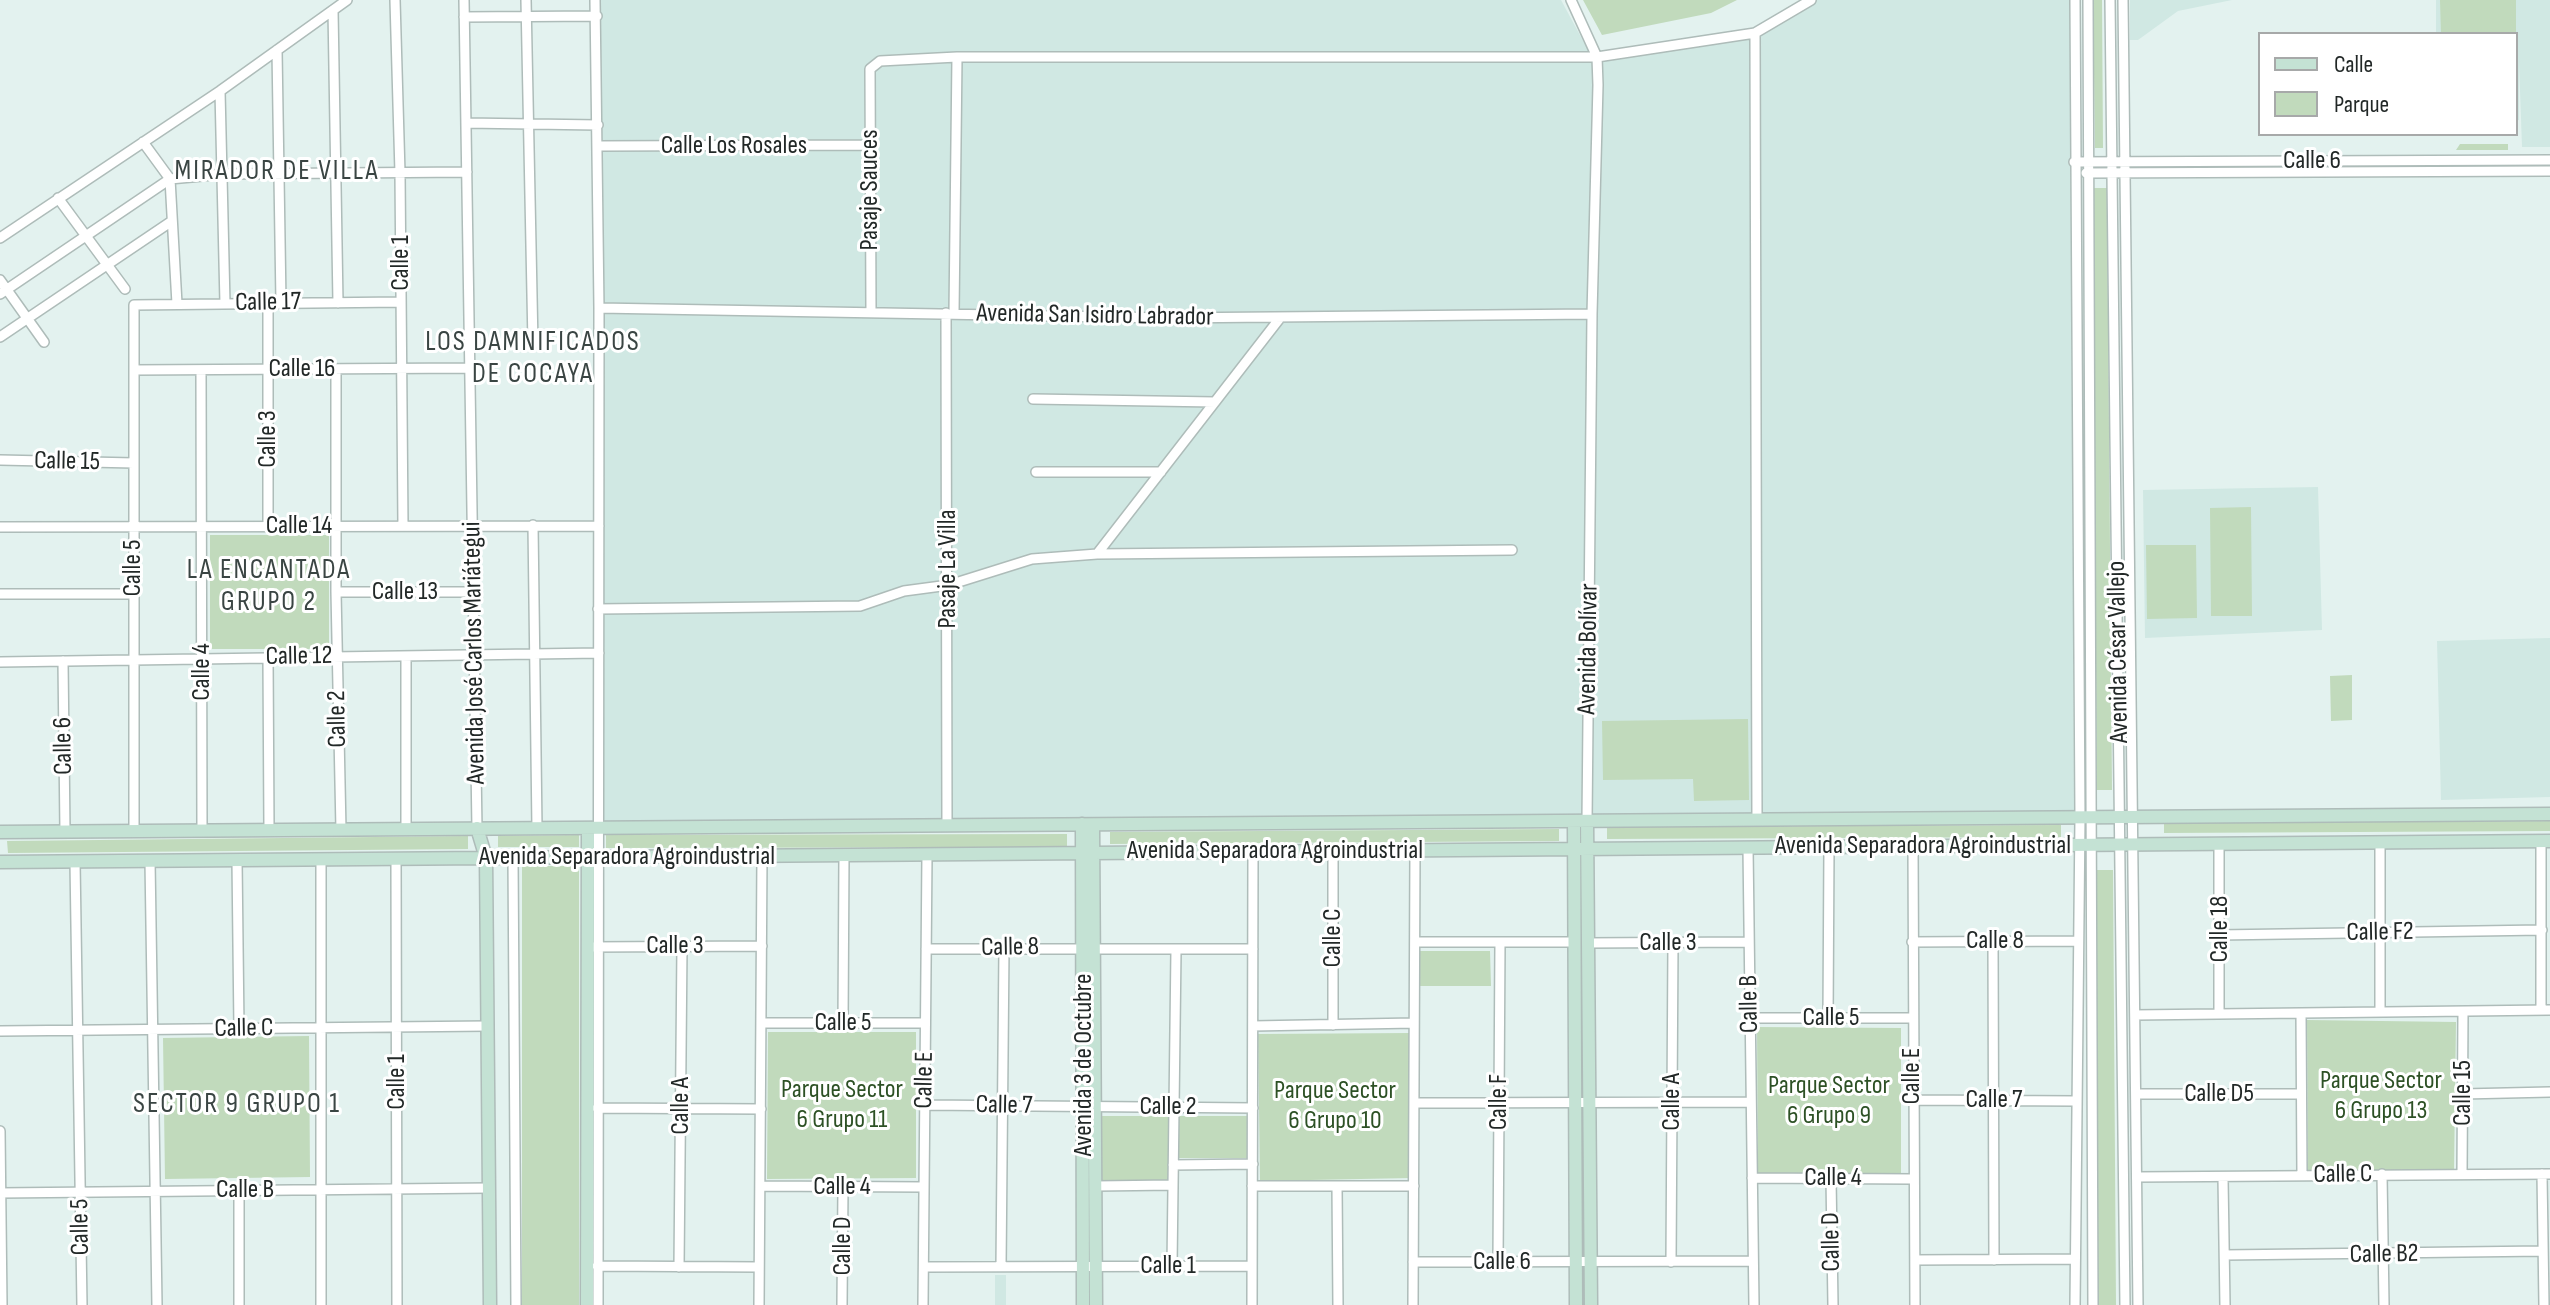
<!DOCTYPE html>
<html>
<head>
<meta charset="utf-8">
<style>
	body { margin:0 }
	#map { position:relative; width:2550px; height:1305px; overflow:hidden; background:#e3f2ef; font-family:"Sofia Sans Condensed",sans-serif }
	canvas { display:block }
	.legend { position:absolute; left:2258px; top:32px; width:260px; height:104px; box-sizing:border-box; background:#fff; border:2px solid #a7a9a9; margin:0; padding:10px 14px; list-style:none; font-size:24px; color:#222827 }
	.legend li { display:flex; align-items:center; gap:16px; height:40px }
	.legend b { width:40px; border:2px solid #a7a9a9 }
</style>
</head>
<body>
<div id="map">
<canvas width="2550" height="1305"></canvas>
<ul class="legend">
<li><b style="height:10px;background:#c4e2d4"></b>Calle</li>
<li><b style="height:22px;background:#c1dabc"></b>Parque</li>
</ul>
</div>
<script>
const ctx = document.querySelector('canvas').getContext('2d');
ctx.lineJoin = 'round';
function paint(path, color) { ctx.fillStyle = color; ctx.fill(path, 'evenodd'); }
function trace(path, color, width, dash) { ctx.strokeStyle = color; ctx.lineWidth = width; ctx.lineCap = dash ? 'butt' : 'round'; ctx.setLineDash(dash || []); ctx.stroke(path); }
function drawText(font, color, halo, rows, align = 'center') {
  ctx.font = font + ' "Sofia Sans Condensed",sans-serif'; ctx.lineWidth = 6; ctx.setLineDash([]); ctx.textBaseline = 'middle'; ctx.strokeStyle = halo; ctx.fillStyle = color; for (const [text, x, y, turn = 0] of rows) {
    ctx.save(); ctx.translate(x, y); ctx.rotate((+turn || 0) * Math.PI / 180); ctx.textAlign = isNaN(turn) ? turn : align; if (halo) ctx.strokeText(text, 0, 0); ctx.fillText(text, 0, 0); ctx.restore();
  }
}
paint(new Path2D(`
	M 596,0 L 1561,0 L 1588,50 L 1609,61 L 1753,29 L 1801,0 L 2070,0 L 2074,811 L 596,824 Z
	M 2130,0 L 2232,0 L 2178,11 L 2138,40 L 2130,40 Z
	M 2436,0 L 2550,0 L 2550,147 L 2522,147 L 2519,62 L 2519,120 L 2516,121 L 2516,34 L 2436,34 Z
	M 2318,487 L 2322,630 L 2145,638 L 2143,490 Z
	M 2550,638 L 2550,797 L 2441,800 L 2437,641 Z
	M 995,1275 L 1006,1275 L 1006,1305 L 995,1305 Z`), '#d0e8e3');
paint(new Path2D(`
	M 1583,0 L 1737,0 L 1711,13 L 1602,35 Z
	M 2093,0 L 2102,0 L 2103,148 L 2095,148 Z
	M 2440,0 L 2516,0 L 2516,37 L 2441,34 Z
	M 2460,144 L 2508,144 L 2508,150 L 2456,150 Z
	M 2092,188 L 2107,188 L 2112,790 L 2097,790 Z
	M 2251,507 L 2252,616 L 2211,616 L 2210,508 Z
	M 210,535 L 329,535 L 329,649 L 210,649 Z
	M 2146,545 L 2196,545 L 2197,618 L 2147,619 Z
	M 2352,675 L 2352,720 L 2331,721 L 2330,676 Z
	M 1748,719 L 1749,800 L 1694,801 L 1693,779 L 1603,780 L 1602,721 Z
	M 2550,821 L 2550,831 L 2164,833 L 2164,823 Z
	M 2061,825 L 2061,837 L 1607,839 L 1607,827 Z
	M 1559,829 L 1559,841 L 1110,844 L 1110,832 Z
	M 1067,834 L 1067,847 L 606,848 L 606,835 Z
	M 579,835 L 579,847 L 498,847 L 498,836 Z
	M 468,836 L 468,849 L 8,853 L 7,841 Z
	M 522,866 L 579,866 L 579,1305 L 522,1305 Z
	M 2093,870 L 2113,870 L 2116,1305 L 2096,1305 Z
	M 1419,951 L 1490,951 L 1491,986 L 1419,986 Z
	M 2307,1020 L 2456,1022 L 2454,1171 L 2308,1170 Z
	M 1757,1027 L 1901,1028 L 1901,1174 L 1758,1174 Z
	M 768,1032 L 916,1032 L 916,1178 L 767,1179 Z
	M 1410,1033 L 1410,1178 L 1260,1181 L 1258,1034 Z
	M 309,1036 L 310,1177 L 165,1179 L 163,1038 Z
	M 1100,1116 L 1169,1116 L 1169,1181 L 1100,1181 Z
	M 1179,1116 L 1249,1116 L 1249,1158 L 1179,1158 Z`), '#c1dabc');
const street = new Path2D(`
	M 395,0 L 400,173 L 403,526
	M 464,0 L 477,828
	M 526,0 L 533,344
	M 595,0 L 599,308 L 598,1305
	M 1571,0 L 1597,57 L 1598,85 L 1592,314 L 1587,821
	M 2088,0 L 2093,1305
	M 2110,0 L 2125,1305
	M 2123,0 L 2138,1305
	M 333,10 L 338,303
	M 464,17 L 597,16
	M 1755,33 L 1757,820
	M 277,50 L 281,303
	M 220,91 L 225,304
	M 466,123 L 598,125
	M 143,142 L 170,179 L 177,304
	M 598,146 L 870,145
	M 2074,162 L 2550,160
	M 2086,173 L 2550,171
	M 58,198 L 125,289
	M 0,238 L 220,91 L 347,0
	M 0,280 L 44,342
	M 0,294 L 170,179 L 224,174 L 467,172
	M 268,303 L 268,526
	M 599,308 L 1167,318 L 1592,314
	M 871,312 L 870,69 L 880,61 L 957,57 L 1597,57 L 1755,33 L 1811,0
	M 946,313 L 947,826
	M 954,313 L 957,57
	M 0,337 L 172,221
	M 336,369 L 336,592 L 341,830
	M 134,370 L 471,368
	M 201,370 L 202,831
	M 1033,399 L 1215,402
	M 0,460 L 134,463
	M 1036,472 L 1161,472
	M 533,525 L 537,829
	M 0,527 L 599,526
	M 1097,554 L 1280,318
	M 336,592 L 475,592
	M 0,594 L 133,594
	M 598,609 L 860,606 L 904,591 L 949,585 L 1032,559 L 1097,554 L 1512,550
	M 268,658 L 269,830
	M 63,661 L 65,832
	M 0,662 L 599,653
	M 406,829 L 406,656
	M 134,831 L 134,305 L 401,302
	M 2541,841 L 2541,1010
	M 2219,844 L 2219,1014
	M 1913,846 L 1915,1305
	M 1748,848 L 1754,1305
	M 1333,851 L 1333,1025
	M 513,858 L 516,1305
	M 321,859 L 321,1305
	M 396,859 L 397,1305
	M 237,860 L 239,1029
	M 150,861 L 157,1305
	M 75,862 L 82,1305
	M 2219,935 L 2542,930
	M 1415,942 L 1573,942
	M 1912,942 L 2078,941
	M 1993,942 L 1994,1260
	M 1587,943 L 1749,942
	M 593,947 L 762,946
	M 926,949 L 1253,949
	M 2380,1012 L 2380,842
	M 2301,1013 L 2302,1176
	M 2135,1015 L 2550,1010
	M 1750,1018 L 1912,1018
	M 1828,1018 L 1829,847
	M 761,1023 L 925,1023
	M 843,1023 L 844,855
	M 1253,1026 L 1414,1023
	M 0,1031 L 488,1026
	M 2137,1094 L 2301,1094
	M 2463,1094 L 2550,1092
	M 1912,1100 L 2076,1101
	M 1414,1103 L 1751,1102
	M 925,1105 L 1253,1108
	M 597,1108 L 761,1109
	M 0,1131 L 2,1305
	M 1173,1165 L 1253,1164
	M 2382,1174 L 2384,1305
	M 2462,1174 L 2463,1012
	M 2542,1174 L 2544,1305
	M 2137,1177 L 2550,1174
	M 1752,1178 L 1913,1179
	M 1831,1178 L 1833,1305
	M 2223,1178 L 2225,1305
	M 760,1186 L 924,1187
	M 1096,1186 L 1173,1185
	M 1252,1186 L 1414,1186
	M 1337,1186 L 1338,1305
	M 0,1193 L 489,1188
	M 2225,1255 L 2543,1251
	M 1915,1260 L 2075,1259
	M 1413,1262 L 1753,1261
	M 1498,1262 L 1500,942
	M 1671,1262 L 1673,943
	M 597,1266 L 759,1267
	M 1172,1266 L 1176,950
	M 679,1267 L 682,946
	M 924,1267 L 1252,1266
	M 1001,1267 L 1004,948
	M 239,1305 L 239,1191
	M 759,1305 L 762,856
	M 842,1305 L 843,1187
	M 923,1305 L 927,854
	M 1252,1305 L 1253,852
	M 1413,1305 L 1415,850
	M 2075,1305 L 2080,817 L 2075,0`);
const secondary = new Path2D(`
	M 1574,821 L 1576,1305
	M 1587,821 L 1591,1305
	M 1082,824 L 1083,1305
	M 1093,825 L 1096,1305
	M 477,828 L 486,858 L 490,1305
	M 0,832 L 2550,814
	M 0,862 L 2550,841
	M 587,1305 L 588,828`);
trace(street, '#aebcb9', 12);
trace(secondary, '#aebcb9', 15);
trace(street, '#fff', 9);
trace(secondary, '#c4e2d4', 12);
drawText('26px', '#222827', '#fff', [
	["Calle Los Rosales",734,146],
	["Calle 6",2312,161],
	["Pasaje Sauces",870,190,-90],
	["Calle 1",401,263,-90],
	["Calle 17",268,303,-1],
	["Avenida San Isidro Labrador",1095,316,1],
	["Calle 16",302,369],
	["Calle 3",268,439,-90],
	["Calle 15",67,462,1],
	["Calle 14",299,526],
	["Calle 5",133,568,-90],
	["Pasaje La Villa",948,569,-90],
	["Calle 13",405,592],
	["Avenida Bolívar",1589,649,-89],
	["Avenida César Vallejo",2119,652,-91],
	["Avenida José Carlos Mariátegui",475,653,-91],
	["Calle 12",299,657,-1],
	["Calle 4",202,672,-90],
	["Calle 2",338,719,-91],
	["Calle 6",64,746,-91],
	["Avenida Separadora Agroindustrial",1923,846],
	["Avenida Separadora Agroindustrial",1275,851],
	["Avenida Separadora Agroindustrial",627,857],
	["Calle 18",2220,929,-90],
	["Calle F2",2380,933,-1],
	["Calle C",1333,938,-90],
	["Calle 8",1995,941],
	["Calle 3",1668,943],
	["Calle 3",675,946],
	["Calle 8",1010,948,-1],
	["Calle B",1750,1004,-91],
	["Calle 5",1831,1018],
	["Calle 5",843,1023],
	["Calle C",244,1029,-1],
	["Avenida 3 de Octubre",1084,1065,-90],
	["Calle E",1912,1076,-90],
	["Calle E",925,1080,-89],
	["Calle 1",397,1082,-90],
	["Calle 15",2463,1093,-90],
	["Calle D5",2219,1094],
	["Calle 7",1994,1100],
	["Calle F",1499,1102,-90],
	["Calle A",1672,1102,-90],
	["Calle A",681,1106,-90],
	["Calle 7",1004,1106,1],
	["Calle 2",1168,1107],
	["Calle C",2343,1175,-1],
	["Calle 4",1833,1178],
	["Calle 4",842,1187],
	["Calle B",245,1190],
	["Calle 5",81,1227,-91],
	["Calle D",1832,1242,-91],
	["Calle D",843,1246,-90],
	["Calle B2",2384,1255,-1],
	["Calle 6",1502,1262],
	["Calle 1",1168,1266]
]);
drawText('26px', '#2d5125', '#fff', [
	["Parque Sector",2381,1081],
	["6 Grupo 13",2381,1111],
	["Parque Sector",1829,1086],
	["6 Grupo 9",1829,1116],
	["Parque Sector",842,1090],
	["6 Grupo 11",842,1120],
	["Parque Sector",1335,1091],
	["6 Grupo 10",1335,1121]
]);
ctx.letterSpacing = '2px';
drawText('28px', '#3a4543', '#fff', [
	["MIRADOR DE VILLA",277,172],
	["LOS DAMNIFICADOS",533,343],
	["DE COCAYA",533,375],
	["LA ENCANTADA",269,571],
	["GRUPO 2",269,603],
	["SECTOR 9 GRUPO 1",237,1105]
]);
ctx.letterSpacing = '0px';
</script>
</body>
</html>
